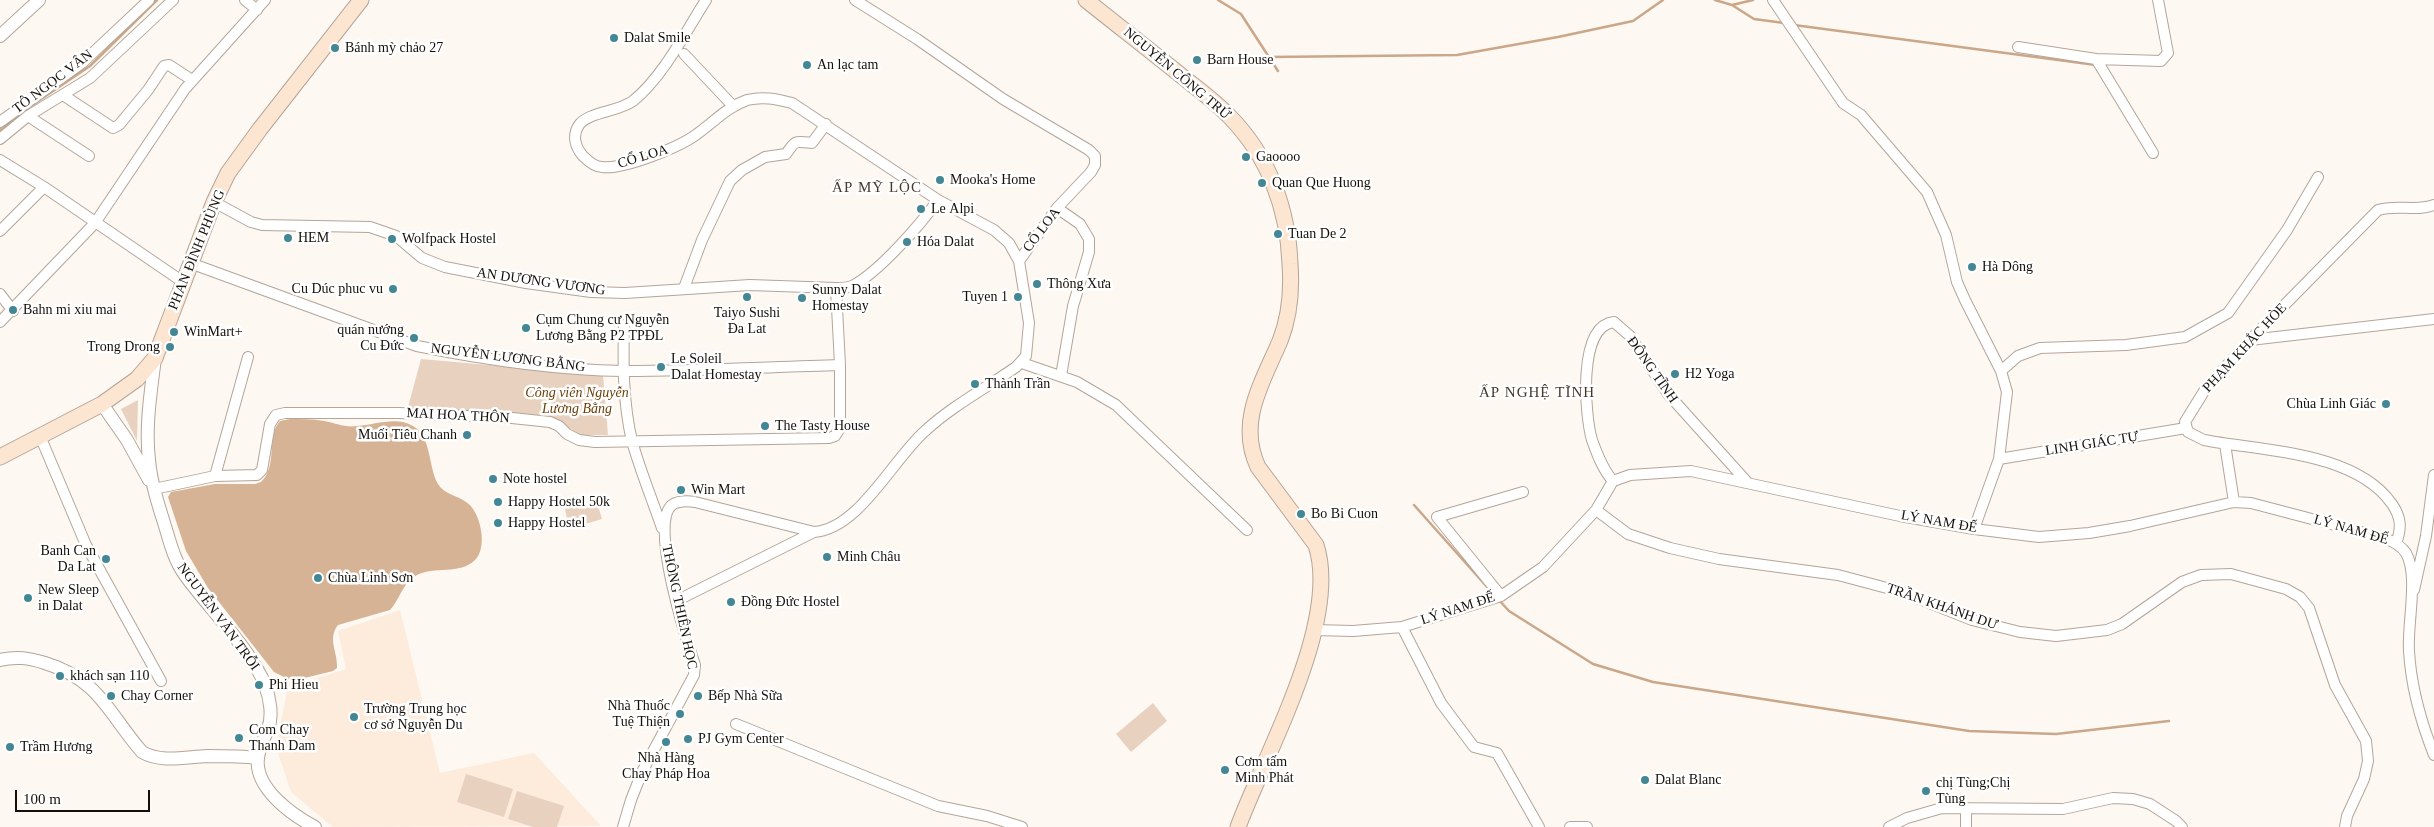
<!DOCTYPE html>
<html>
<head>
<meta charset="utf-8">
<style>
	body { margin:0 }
	#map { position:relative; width:2434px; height:827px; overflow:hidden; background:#fef8f2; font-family:"Times New Roman",serif }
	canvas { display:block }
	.scale { position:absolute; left:15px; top:790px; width:135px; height:22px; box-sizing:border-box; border:2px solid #140f0a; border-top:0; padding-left:6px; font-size:15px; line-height:18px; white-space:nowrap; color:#140f0a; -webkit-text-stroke:4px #fff; paint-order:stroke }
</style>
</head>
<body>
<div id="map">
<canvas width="2434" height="827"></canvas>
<div class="scale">100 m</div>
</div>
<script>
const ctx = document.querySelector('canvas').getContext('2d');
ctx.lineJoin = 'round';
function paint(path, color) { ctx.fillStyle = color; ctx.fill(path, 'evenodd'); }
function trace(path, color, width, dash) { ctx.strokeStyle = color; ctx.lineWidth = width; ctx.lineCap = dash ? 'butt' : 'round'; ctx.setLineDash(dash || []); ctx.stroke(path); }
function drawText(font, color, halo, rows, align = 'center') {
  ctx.font = font + ' "Times New Roman",serif'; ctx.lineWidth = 5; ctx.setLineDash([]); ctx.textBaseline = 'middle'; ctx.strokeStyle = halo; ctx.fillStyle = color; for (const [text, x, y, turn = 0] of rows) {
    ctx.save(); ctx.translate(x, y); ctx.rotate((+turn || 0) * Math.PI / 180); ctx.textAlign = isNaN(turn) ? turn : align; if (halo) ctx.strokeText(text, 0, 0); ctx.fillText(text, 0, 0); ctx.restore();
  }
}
paint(new Path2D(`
	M 400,610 L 440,773 L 534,753 L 601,826 L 333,827 L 291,792 L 276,747 L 288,687 L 346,669 L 338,631 Z`), '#fdebdc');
paint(new Path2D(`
	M 421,359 L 603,375 L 608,435 L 581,435 L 551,417 L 510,413 L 408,407 Z
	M 138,400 L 137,441 L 121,409 Z
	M 597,502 L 602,519 L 569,529 L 565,509 Z
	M 1153,703 L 1167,721 L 1131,752 L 1116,734 Z
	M 466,774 L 513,789 L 504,817 L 457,802 Z
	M 517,791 L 564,806 L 557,827 L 533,827 L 508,819 Z`), '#e8d2bf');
paint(new Path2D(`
	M 290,419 C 301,419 313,419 324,421 C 336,423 345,428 357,426 C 375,425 396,416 413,426 C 432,437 428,467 438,484 C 445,495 457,495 466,502 C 481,511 488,548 475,560 C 460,575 434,566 417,575 C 402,583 401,598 390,610 L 338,625 C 327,639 338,652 337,668 L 333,671 L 292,681 L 274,672 L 208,588 L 186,551 L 168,497 L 171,492 L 215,484 L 255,484 L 261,482 C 278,466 266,437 280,421 Z`), '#d5b394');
trace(new Path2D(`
	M 1218,0 L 1241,14 L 1278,71
	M 1715,0 L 1732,5 L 1754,19 L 1784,23
	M 1732,5 L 1753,0
	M 1794,25 L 2096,65
	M 1269,57 L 1457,55 L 1558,37 L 1633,21 L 1663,0
	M 0,130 L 25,110 L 90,66 L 157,0
	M 1414,505 L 1488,588
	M 1499,600 L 1509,611 L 1593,664 L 1653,682 L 1969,731 L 2056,734 L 2169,721`), '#caa789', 2.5);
const minor = new Path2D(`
	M 245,0 L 257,10
	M 855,0 L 917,39 L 1003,99 L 1089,150 L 1095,156 L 1095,165 L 1091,172 L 1057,208 L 1019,261
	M 1773,0 L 1843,103 L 1861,115 L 1927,192 L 1946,235 L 1957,282 L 1965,300 L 2001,371 L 2007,392 L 1999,459 L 1974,529
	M 2018,47 L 2096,59 L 2161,61 L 2168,53 L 2158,0
	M 684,54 L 733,106
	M 2096,59 L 2153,153
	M 63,95 L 113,128 L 119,125 L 148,90 L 164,66 L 169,65 L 192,80
	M 28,116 L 89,156
	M 0,122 L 82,63 L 149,0
	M 0,139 L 28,116 L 90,78 L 173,0
	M 0,160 L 44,187 L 183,282
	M 214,202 L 251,222 L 262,225 L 370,227 L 396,236 L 422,258 L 445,267 L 526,283 L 591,292 L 625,293 L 750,285 L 836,288 C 841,288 847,288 852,286 C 878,273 921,224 938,200
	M 1057,208 L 1080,224 L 1089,239 L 1089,252 L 1073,306 L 1061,376
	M 0,231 L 44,187
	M 190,263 L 417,346 C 481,359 559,370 624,371 C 696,371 768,367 840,365
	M 684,288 L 702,240 L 730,181 L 742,170 L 765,157 L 786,154 C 796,140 794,141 812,143 L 826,124
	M 0,294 L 13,311
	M 0,322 L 95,223 L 185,89 L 265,0
	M 624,325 C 623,364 623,403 632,441 C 640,470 652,499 662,528
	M 2250,340 L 2434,319
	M 1022,363 L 1077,382 L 1116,405 L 1247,530
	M 2001,371 L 2018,356 L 2040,348 L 2126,345 L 2185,337 L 2228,313 L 2287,230 L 2318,177
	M 40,436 L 86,545 L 161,681
	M 2225,444 L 2234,502
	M 1999,459 L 2186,428
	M 215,476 L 248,357
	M 1613,481 C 1603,470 1597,454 1592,440 C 1585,416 1577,326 1614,322 L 1630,336 L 1668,394 L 1748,483
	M 154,489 L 215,476 L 257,475 L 262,470 L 270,424 L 276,415 L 285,413 L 400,413 L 512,418 L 550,422 L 559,426 L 567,434 L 579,440 L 595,442 L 829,438 L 835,436 L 840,428 L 840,365 L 836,288
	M 1596,510 L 1628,534 L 1670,548 L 1719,559 L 1838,575 L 1902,592 L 1972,620 L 2020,632 L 2056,636 L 2107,630 L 2122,624 L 2182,582 L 2201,575 L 2231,574 L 2286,589 L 2300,597 L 2309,608 L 2335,685 L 2366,741 L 2368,761 L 2364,779 L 2347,816 L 2345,827
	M 2396,543 C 2402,528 2401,517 2392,504 C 2355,451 2261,451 2204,440 L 2188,432 L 2185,422 L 2206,388 L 2250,340 L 2378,210 C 2397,204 2415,212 2434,205
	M 2414,590 L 2426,536 L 2434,475
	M 1501,596 L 1437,517 L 1523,492
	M 676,601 L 814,532
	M 1402,627 L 1441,703 L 1474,747 L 1497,753 L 1539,827
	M 1314,630 L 1353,631 L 1402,627 L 1501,596 L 1543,567 L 1596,510 L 1613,481 L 1630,475 L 1691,471 L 1900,516 L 1974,529 L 2039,537 L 2089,533 L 2130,526 L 2234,502 L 2251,503 L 2384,538 C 2392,541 2401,545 2406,553 C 2419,576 2407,624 2409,651 C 2411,686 2421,722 2434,755
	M 736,724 L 938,806 L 987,816 L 1022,827
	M 623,827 L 631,800 L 642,772 L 694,675 L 695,665 C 686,639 649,523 672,505 C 678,501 688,501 695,502 L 814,532 C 859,529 893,459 925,431 C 952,406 986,388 1016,367 L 1026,356 L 1029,323 L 1019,261 L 1009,243 L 994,230 L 938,200 L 792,103 C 776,99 763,96 747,100 C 727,107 714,122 697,134 C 680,147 623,170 602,167 C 595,167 588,161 583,156 C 575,147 572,135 579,125 C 588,112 618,112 633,101 C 663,77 686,31 706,0
	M 1570,827 L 1587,827
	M 1889,827 L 1907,818 L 1942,808 L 2063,809 L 2113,798 L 2133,799 L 2150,804 L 2176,821 L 2182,827
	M 1966,827 L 1966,809`);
const tertiary = new Path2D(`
	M 0,36 L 39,0
	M 155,358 C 151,391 145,426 149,460 C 151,482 158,504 165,526 C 170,542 174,560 185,575 C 207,606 252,651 265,685 C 270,698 273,716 268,729 C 264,739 259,748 258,758 C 254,788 292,815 315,827
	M 102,404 L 127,440 L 149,480
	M 0,660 C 16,656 29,658 45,663 C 100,680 108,713 142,752 C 161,763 185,757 207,756 C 224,756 241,756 258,758`);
const secondary = new Path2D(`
	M 1086,0 C 1116,24 1147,48 1178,73 C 1195,87 1214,100 1230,117 C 1269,157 1288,209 1290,264 C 1292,291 1290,316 1280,341 C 1262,383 1237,422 1258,467 L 1316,545 C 1341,621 1265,754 1238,827
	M 0,457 L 102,404 L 137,379 L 155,358 L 214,202 L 228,173 L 260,129 L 361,0`);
trace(minor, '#b4a598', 12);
trace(tertiary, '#b4a598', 14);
trace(secondary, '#b4a598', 17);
trace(minor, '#fff', 10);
trace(tertiary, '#fff', 12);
trace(secondary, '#fce6d1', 15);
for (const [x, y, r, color] of [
	[614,38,5,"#438795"],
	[335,48,5,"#438795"],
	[1197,60,5,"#438795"],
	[807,65,5,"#438795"],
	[1246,157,5,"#438795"],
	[940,180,5,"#438795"],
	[1262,183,5,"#438795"],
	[921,209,5,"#438795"],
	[1278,234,5,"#438795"],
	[288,238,5,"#438795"],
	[392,239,5,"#438795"],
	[907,242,5,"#438795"],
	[1972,267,5,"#438795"],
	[1037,284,5,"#438795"],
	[393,289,5,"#438795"],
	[747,297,5,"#438795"],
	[1018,297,5,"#438795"],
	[802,298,5,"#438795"],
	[13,310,5,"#438795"],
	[526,328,5,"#438795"],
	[174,332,5,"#438795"],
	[414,338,5,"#438795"],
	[170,347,5,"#438795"],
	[661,367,5,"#438795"],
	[1675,374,5,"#438795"],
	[975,384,5,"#438795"],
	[2386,404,5,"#438795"],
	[765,426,5,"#438795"],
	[467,435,5,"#438795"],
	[493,479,5,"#438795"],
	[681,490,5,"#438795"],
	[498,502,5,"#438795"],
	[1301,514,5,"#438795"],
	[498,523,5,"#438795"],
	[827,557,5,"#438795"],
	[106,559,5,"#438795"],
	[318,578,5,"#438795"],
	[28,598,5,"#438795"],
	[731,602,5,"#438795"],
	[60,676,5,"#438795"],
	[259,685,5,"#438795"],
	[111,696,5,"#438795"],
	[698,696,5,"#438795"],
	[680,714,5,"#438795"],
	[354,717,5,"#438795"],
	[239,738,5,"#438795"],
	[688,739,5,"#438795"],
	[666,742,5,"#438795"],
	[10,747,5,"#438795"],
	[1225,770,5,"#438795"],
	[1645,780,5,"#438795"],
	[1926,791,5,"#438795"]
]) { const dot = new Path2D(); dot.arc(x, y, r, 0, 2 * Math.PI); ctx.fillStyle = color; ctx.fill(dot); trace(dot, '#fff', 2); }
drawText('14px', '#140f0a', '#fff', [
	["Dalat Smile",624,38],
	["Bánh mỳ chảo 27",345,48],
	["Barn House",1207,60],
	["An lạc tam",817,65],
	["Gaoooo",1256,157],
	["Mooka's Home",950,180],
	["Quan Que Huong",1272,183],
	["Le Alpi",931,209],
	["Tuan De 2",1288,234],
	["HEM",298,238],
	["Wolfpack Hostel",402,239],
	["Hóa Dalat",917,242],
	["Hà Dông",1982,267],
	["Thông Xưa",1047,284],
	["Cu Dúc phuc vu",383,289,"right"],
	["Sunny Dalat",812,290],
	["Homestay",812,306],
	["Tuyen 1",1008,297,"right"],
	["Bahn mi xiu mai",23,310],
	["Taiyo Sushi",747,313,"center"],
	["Đa Lat",747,329,"center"],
	["Cụm Chung cư Nguyễn",536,320],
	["Lương Bằng P2 TPĐL",536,336],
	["quán nướng",404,330,"right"],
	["Cu Đức",404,346,"right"],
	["WinMart+",184,332],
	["Trong Drong",160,347,"right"],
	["Le Soleil",671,359],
	["Dalat Homestay",671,375],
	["H2 Yoga",1685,374],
	["Thành Trần",985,384],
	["Chùa Linh Giác",2376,404,"right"],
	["The Tasty House",775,426],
	["Muối Tiêu Chanh",457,435,"right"],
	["Note hostel",503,479],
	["Win Mart",691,490],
	["Happy Hostel 50k",508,502],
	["Bo Bi Cuon",1311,514],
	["Happy Hostel",508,523],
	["Banh Can",96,551,"right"],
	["Da Lat",96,567,"right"],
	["Minh Châu",837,557],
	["Chùa Linh Sơn",328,578],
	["New Sleep",38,590],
	["in Dalat",38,606],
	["Đồng Đức Hostel",741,602],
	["khách sạn 110",70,676],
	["Phi Hieu",269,685],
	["Chay Corner",121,696],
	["Bếp Nhà Sữa",708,696],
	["Nhà Thuốc",670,706,"right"],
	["Tuệ Thiện",670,722,"right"],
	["Trường Trung học",364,709],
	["cơ sở Nguyễn Du",364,725],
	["Com Chay",249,730],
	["Thanh Dam",249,746],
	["PJ Gym Center",698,739],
	["Trầm Hương",20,747],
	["Nhà Hàng",666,758,"center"],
	["Chay Pháp Hoa",666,774,"center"],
	["Cơm tấm",1235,762],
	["Minh Phát",1235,778],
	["Dalat Blanc",1655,780],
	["chị Tùng;Chị",1936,783],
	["Tùng",1936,799]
], 'left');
drawText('14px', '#140f0a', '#fff', [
	["NGUYỄN CÔNG TRỨ",1177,74,40],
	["TÔ NGỌC VÂN",53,82,-37],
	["CỔ LOA",643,157,-17],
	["CỔ LOA",1042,230,-53],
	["PHAN ĐÌNH PHÙNG",197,250,-68],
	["AN DƯƠNG VƯƠNG",541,282,8],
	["PHẠM KHẮC HÒE",2245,348,-47],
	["NGUYỄN LƯƠNG BẰNG",508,358,7],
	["ĐÔNG TĨNH",1652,370,55],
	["MAI HOA THÔN",458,416,3],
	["LINH GIÁC TỰ",2092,444,-9],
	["LÝ NAM ĐẾ",1939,522,10],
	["LÝ NAM ĐẾ",2351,530,16],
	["THÔNG THIÊN HỌC",679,607,78],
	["TRẦN KHÁNH DƯ",1942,607,19],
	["LÝ NAM ĐẾ",1458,609,-18],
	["NGUYỄN VĂN TRỖI",218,617,54]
]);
drawText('italic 14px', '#6b3e08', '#fff', [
	["Công viên Nguyễn",577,393],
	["Lương Bằng",577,409]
]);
ctx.letterSpacing = '1px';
drawText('15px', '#45392e', '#fff', [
	["ẤP MỸ LỘC",877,188],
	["ẤP NGHỆ TĨNH",1537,393]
]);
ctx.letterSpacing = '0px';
</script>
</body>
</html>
